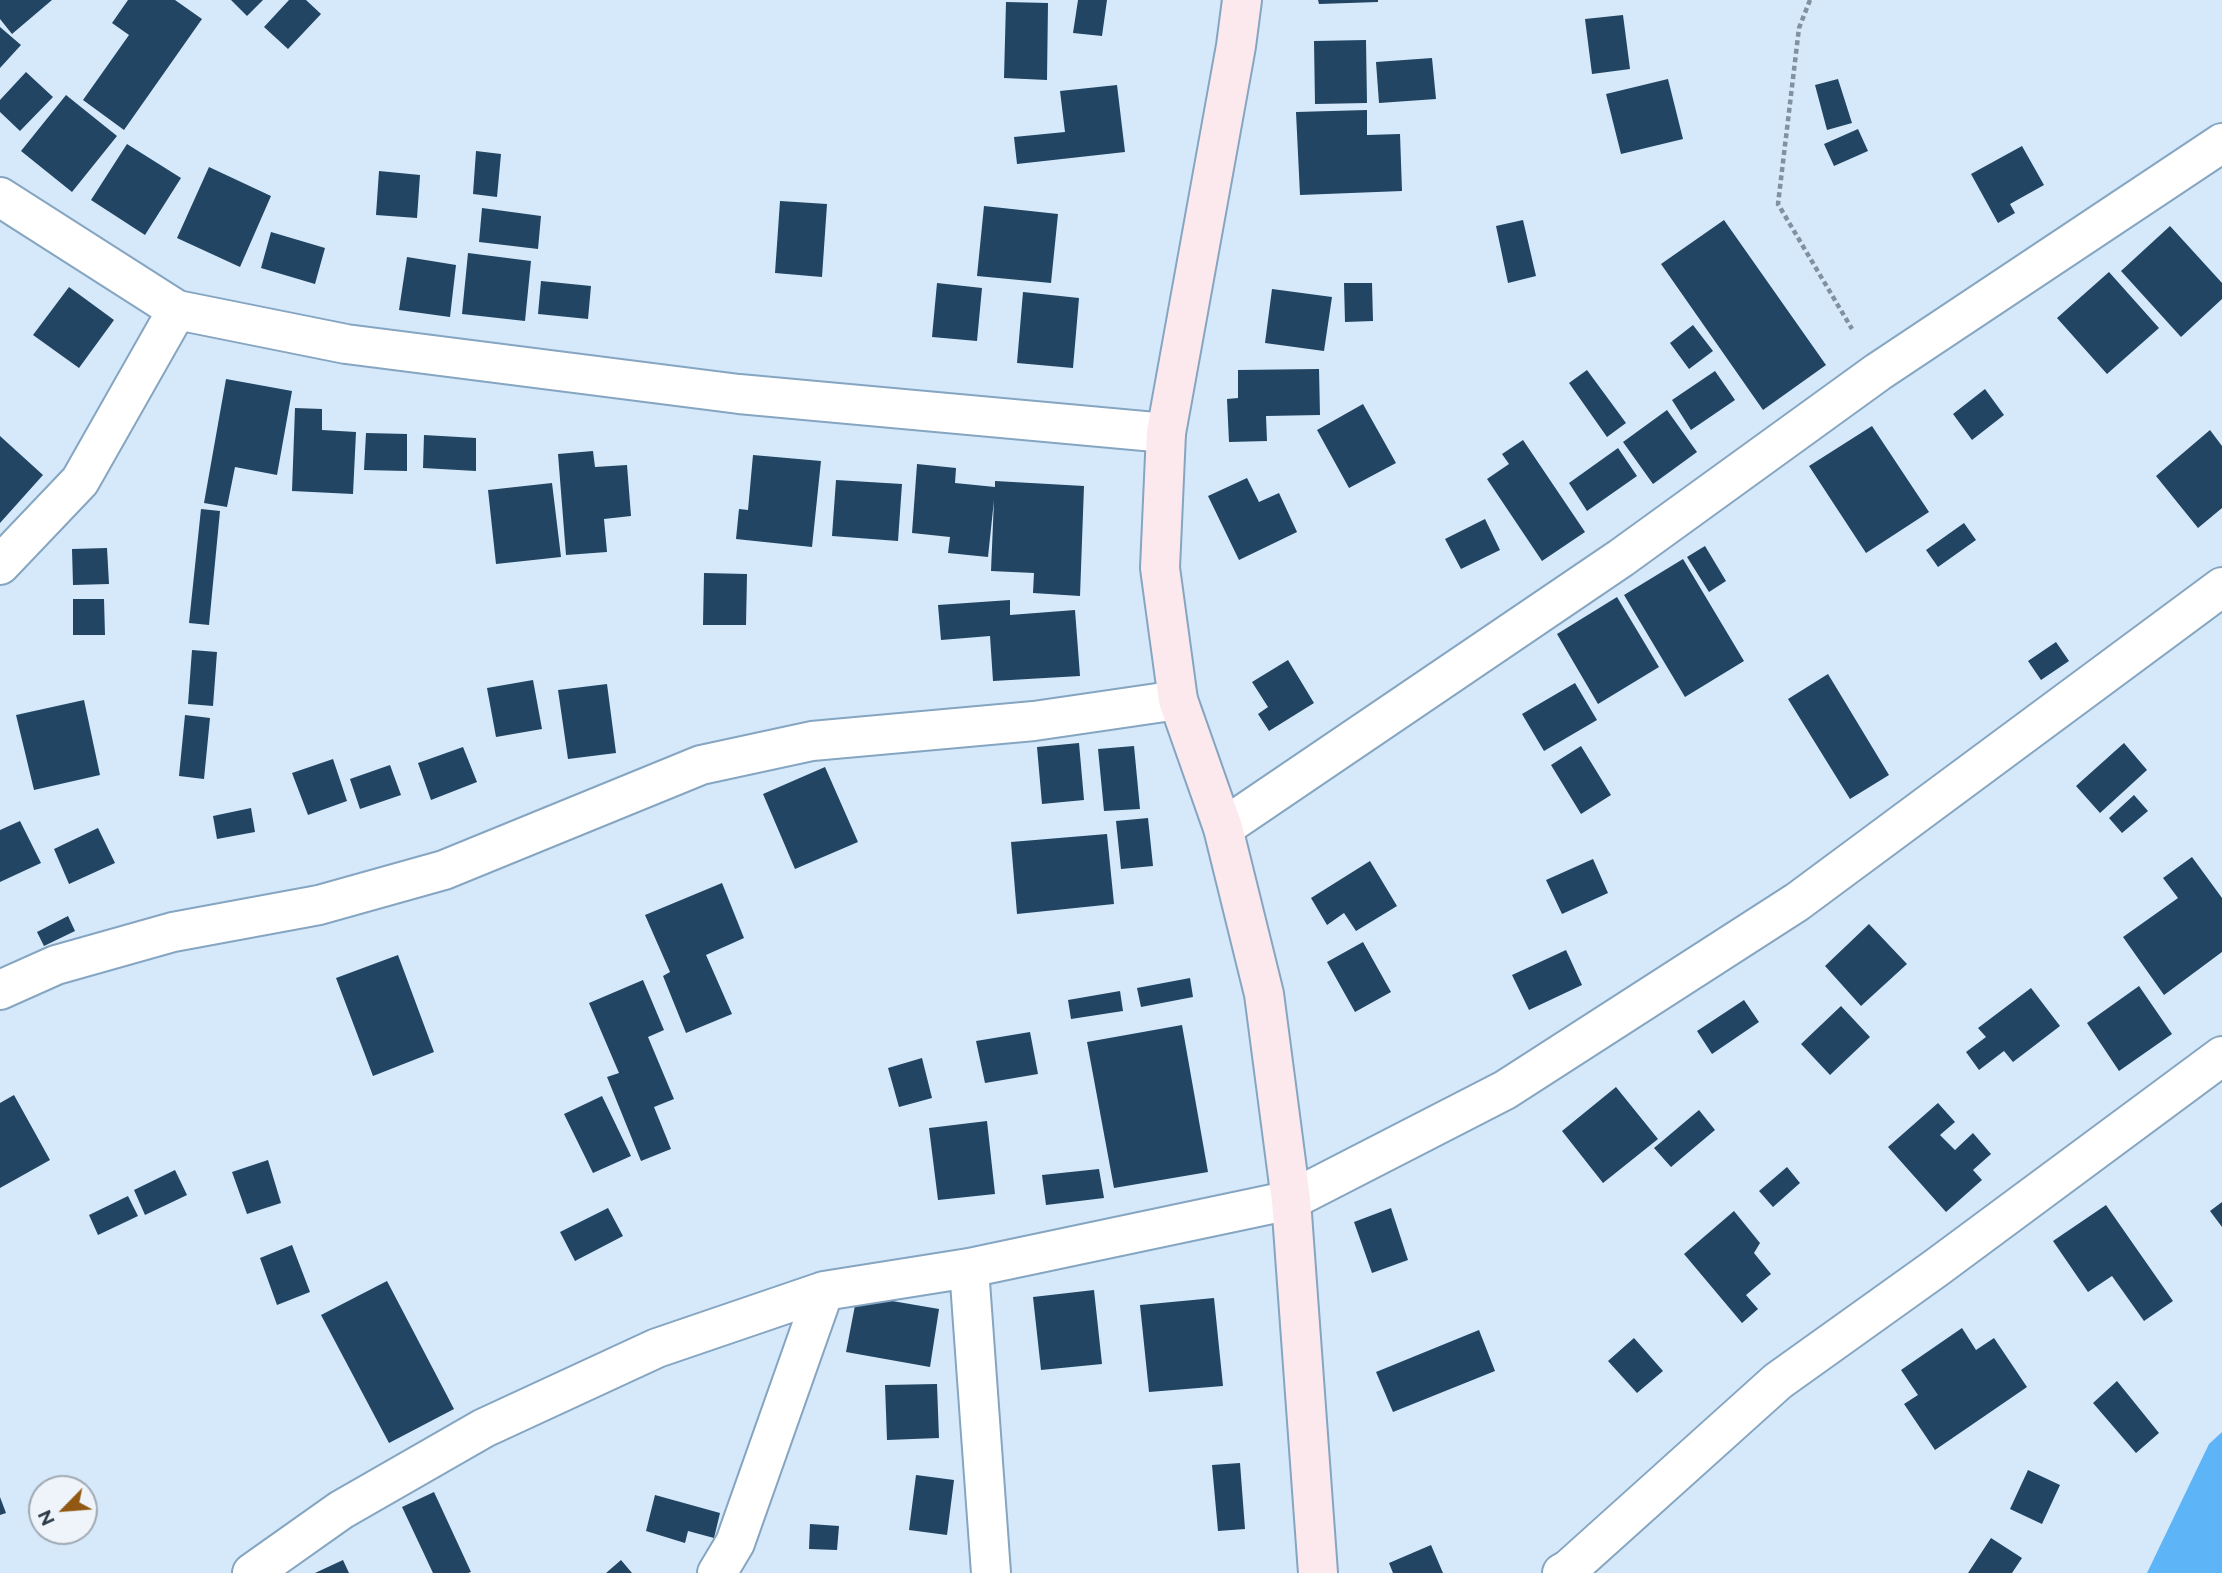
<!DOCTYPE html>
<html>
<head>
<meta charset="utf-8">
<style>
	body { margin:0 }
	#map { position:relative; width:2222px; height:1573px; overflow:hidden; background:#d5e9fb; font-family:Raleway,sans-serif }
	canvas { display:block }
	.north { position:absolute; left:28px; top:1475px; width:70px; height:70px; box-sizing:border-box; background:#eef4fa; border:2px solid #a0a9b2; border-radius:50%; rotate:245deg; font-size:19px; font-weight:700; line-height:28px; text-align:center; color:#2c3945 }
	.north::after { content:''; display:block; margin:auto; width:24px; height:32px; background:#915813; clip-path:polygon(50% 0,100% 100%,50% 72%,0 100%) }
</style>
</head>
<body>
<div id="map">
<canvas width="2222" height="1573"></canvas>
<div class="north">N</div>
</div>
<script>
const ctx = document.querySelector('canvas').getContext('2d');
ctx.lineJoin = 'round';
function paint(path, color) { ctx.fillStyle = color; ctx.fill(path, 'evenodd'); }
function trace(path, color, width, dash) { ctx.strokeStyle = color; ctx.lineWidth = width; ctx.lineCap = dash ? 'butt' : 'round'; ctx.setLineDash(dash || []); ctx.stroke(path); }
paint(new Path2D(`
	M 2222,1432 L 2222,1573 L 2147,1573 L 2209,1444 Z`), '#5db4f7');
paint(new Path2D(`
	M 0,0 L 52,0 L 12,34 L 0,19 Z
	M 128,0 L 175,0 L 202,19 L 124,130 L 83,100 L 129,35 L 112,23 Z
	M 231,0 L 263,0 L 247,16 Z
	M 289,0 L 306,0 L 321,14 L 288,49 L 264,27 Z
	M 1078,0 L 1107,0 L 1102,36 L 1073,33 Z
	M 1318,0 L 1378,0 L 1378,2 L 1319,4 Z
	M 1006,2 L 1048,3 L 1047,80 L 1004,78 Z
	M 1623,15 L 1630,69 L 1592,74 L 1585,19 Z
	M 0,27 L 21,45 L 0,68 Z
	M 1366,40 L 1367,103 L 1315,104 L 1314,41 Z
	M 1432,58 L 1436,99 L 1379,103 L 1376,62 Z
	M 26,72 L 53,97 L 20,131 L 0,112 L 0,100 Z
	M 1668,79 L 1683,139 L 1621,154 L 1606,94 Z
	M 1838,79 L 1852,123 L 1827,130 L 1815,85 Z
	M 1117,85 L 1125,152 L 1017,164 L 1014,137 L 1065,132 L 1060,91 Z
	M 66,95 L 117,136 L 72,192 L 21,151 Z
	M 1367,110 L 1367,135 L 1400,134 L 1402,191 L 1300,195 L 1296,112 Z
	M 1858,129 L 1868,151 L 1834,166 L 1824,144 Z
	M 127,144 L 181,178 L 145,235 L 91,200 Z
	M 2022,146 L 2044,185 L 2010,204 L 2015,213 L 1998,223 L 1971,174 Z
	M 476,151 L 501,154 L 497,197 L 473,194 Z
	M 209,167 L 271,196 L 240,267 L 177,238 Z
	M 379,171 L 420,175 L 417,218 L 376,215 Z
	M 780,201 L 827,204 L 822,277 L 775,273 Z
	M 984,206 L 1058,214 L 1051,283 L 977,276 Z
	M 482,208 L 541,216 L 538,249 L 479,242 Z
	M 1523,220 L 1536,276 L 1508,283 L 1496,226 Z
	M 1724,220 L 1826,365 L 1763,410 L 1661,264 Z
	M 2170,226 L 2222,283 L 2222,299 L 2181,337 L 2121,271 Z
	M 271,232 L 325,248 L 315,284 L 261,268 Z
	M 468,253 L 531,261 L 525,321 L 462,314 Z
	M 407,257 L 456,265 L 450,317 L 399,310 Z
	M 2109,272 L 2159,328 L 2107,374 L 2057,318 Z
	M 541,281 L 591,286 L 588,319 L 538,314 Z
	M 937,283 L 982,288 L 977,341 L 932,337 Z
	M 1344,283 L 1372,283 L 1373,321 L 1345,322 Z
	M 69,287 L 114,320 L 79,368 L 33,335 Z
	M 1272,289 L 1332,297 L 1324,351 L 1265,343 Z
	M 1023,292 L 1079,298 L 1073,368 L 1017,363 Z
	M 1693,325 L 1713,351 L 1689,369 L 1670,343 Z
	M 1319,369 L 1320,415 L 1266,416 L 1267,441 L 1229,442 L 1227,399 L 1238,398 L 1238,370 Z
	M 1587,370 L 1626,423 L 1607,437 L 1569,383 Z
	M 1715,371 L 1735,400 L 1691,430 L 1672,400 Z
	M 226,379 L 292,391 L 277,475 L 235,467 L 227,507 L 204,503 Z
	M 1985,389 L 2004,415 L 1972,440 L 1953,414 Z
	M 1363,404 L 1396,463 L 1349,488 L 1317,430 Z
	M 295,408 L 322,409 L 322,430 L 356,432 L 353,494 L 292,491 Z
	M 1667,410 L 1697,452 L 1653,484 L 1623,442 Z
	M 1872,426 L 1929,512 L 1866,553 L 1809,466 Z
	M 2210,430 L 2222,446 L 2222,508 L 2198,528 L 2156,476 Z
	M 366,433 L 407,434 L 407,471 L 364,470 Z
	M 424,435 L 476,438 L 476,471 L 423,468 Z
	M 0,436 L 43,475 L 0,523 Z
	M 1523,440 L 1585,532 L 1542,561 L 1487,479 L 1509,464 L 1502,454 Z
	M 1618,448 L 1637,476 L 1587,511 L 1569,483 Z
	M 593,451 L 595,467 L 627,465 L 631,516 L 604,519 L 607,552 L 566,555 L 558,454 Z
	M 753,455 L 821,461 L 812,547 L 736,539 L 739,509 L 748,510 Z
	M 917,464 L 956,468 L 955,483 L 995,487 L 995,481 L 1084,486 L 1080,596 L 1033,593 L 1034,573 L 991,571 L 994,500 L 988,557 L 948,553 L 950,537 L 912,533 Z
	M 1247,478 L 1259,502 L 1279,493 L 1297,532 L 1239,560 L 1208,496 Z
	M 836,480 L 902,484 L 898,541 L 832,536 Z
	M 552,483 L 561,557 L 496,564 L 488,490 Z
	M 201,509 L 220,511 L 209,625 L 189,623 Z
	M 1485,519 L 1500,550 L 1461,569 L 1445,539 Z
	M 1964,523 L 1976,540 L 1938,567 L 1926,550 Z
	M 1705,546 L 1726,581 L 1709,592 L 1687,557 Z
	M 107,548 L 109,584 L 73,585 L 72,549 Z
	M 1683,559 L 1744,661 L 1685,697 L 1624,595 Z
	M 704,573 L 747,574 L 746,625 L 703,625 Z
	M 1617,597 L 1659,667 L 1598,704 L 1557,634 Z
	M 73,599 L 104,599 L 105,635 L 73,635 Z
	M 1010,600 L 1010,615 L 1075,610 L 1080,676 L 993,681 L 990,636 L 941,640 L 938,605 Z
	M 2056,642 L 2069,661 L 2041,680 L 2028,661 Z
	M 192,650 L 217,652 L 213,706 L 188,704 Z
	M 1288,660 L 1314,703 L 1269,731 L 1258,714 L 1268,707 L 1252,682 Z
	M 1828,674 L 1889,775 L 1850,799 L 1788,699 Z
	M 533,680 L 542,729 L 496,737 L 487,688 Z
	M 1575,683 L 1597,720 L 1544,751 L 1522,714 Z
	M 607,684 L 616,753 L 568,759 L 558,690 Z
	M 84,700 L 100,775 L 34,790 L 16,715 Z
	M 185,715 L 210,718 L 204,779 L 179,776 Z
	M 1079,743 L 1084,800 L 1042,804 L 1037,747 Z
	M 2124,743 L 2147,770 L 2100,813 L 2076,786 Z
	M 1134,746 L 1140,809 L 1104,811 L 1098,749 Z
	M 1581,746 L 1611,795 L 1581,814 L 1551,765 Z
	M 463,747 L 477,782 L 431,800 L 418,763 Z
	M 333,759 L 347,801 L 308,815 L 292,773 Z
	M 390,765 L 401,795 L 360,809 L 350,779 Z
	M 825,767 L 858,842 L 795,869 L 763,794 Z
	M 2134,795 L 2148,811 L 2122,833 L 2109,818 Z
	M 251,808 L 255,832 L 217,839 L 213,816 Z
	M 1148,818 L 1153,866 L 1121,869 L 1116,821 Z
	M 20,821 L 41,863 L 0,882 L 0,830 Z
	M 98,828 L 115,863 L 69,884 L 54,849 Z
	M 1107,834 L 1114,904 L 1017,914 L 1011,842 Z
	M 2192,857 L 2222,898 L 2222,952 L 2164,995 L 2123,937 L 2178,898 L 2163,878 Z
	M 1593,859 L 1608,893 L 1562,914 L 1546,880 Z
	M 1370,861 L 1397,906 L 1356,931 L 1344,913 L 1327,925 L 1311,898 Z
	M 722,883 L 744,938 L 706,955 L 732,1014 L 686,1033 L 663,976 L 670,972 L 645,915 Z
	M 68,916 L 75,931 L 44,946 L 37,932 Z
	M 1869,924 L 1907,964 L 1861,1006 L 1825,966 Z
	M 1363,942 L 1391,992 L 1355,1012 L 1327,962 Z
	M 1566,950 L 1582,985 L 1529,1010 L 1512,975 Z
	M 398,955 L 434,1052 L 373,1076 L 336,978 Z
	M 1190,978 L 1193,997 L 1141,1007 L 1137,988 Z
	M 643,980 L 664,1030 L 648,1037 L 674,1099 L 654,1107 L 671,1149 L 641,1161 L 607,1077 L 619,1073 L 589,1003 Z
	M 2139,986 L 2172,1034 L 2119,1071 L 2087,1023 Z
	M 2031,988 L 2060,1026 L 2013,1062 L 2004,1051 L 1979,1070 L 1966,1052 L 1986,1037 L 1978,1028 Z
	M 1120,991 L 1123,1011 L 1071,1019 L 1068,1000 Z
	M 1744,1000 L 1759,1022 L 1712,1054 L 1697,1031 Z
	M 1841,1006 L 1870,1037 L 1830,1075 L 1801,1044 Z
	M 1182,1025 L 1208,1172 L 1114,1188 L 1087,1042 Z
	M 1030,1032 L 1038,1074 L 985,1083 L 976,1041 Z
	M 922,1058 L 932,1098 L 899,1107 L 888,1068 Z
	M 1616,1087 L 1658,1139 L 1603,1183 L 1562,1131 Z
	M 14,1095 L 50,1160 L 0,1188 L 0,1103 Z
	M 602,1096 L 631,1156 L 593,1173 L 564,1114 Z
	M 1938,1103 L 1955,1122 L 1940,1135 L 1955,1150 L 1973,1133 L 1991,1154 L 1973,1170 L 1982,1180 L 1946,1212 L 1888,1147 Z
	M 1699,1110 L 1715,1130 L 1671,1167 L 1654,1148 Z
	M 987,1121 L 995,1194 L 938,1200 L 929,1128 Z
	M 268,1160 L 281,1203 L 247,1214 L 232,1172 Z
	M 1787,1167 L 1800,1183 L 1773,1207 L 1759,1191 Z
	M 1099,1169 L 1104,1198 L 1046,1205 L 1042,1175 Z
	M 175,1170 L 187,1195 L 145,1215 L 134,1190 Z
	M 128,1196 L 138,1216 L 98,1235 L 89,1215 Z
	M 2222,1202 L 2222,1227 L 2210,1211 Z
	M 2106,1205 L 2173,1301 L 2144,1321 L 2112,1276 L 2088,1292 L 2053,1241 Z
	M 608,1208 L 623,1236 L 575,1261 L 560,1232 Z
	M 1391,1208 L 1408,1260 L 1372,1273 L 1354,1222 Z
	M 1734,1211 L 1760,1243 L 1754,1253 L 1771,1274 L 1746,1295 L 1758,1309 L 1742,1323 L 1684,1254 Z
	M 292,1245 L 310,1292 L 277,1305 L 260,1258 Z
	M 387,1281 L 454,1409 L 389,1443 L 321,1315 Z
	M 1094,1290 L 1102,1364 L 1041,1370 L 1033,1297 Z
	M 857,1295 L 939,1309 L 930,1367 L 846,1352 Z
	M 1214,1298 L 1223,1386 L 1149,1392 L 1140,1305 Z
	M 1962,1328 L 1976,1350 L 1994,1338 L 2027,1387 L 1935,1450 L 1904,1404 L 1918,1395 L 1901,1370 Z
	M 1479,1330 L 1495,1371 L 1393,1412 L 1376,1372 Z
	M 1634,1338 L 1663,1371 L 1637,1393 L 1608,1361 Z
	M 2117,1381 L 2159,1433 L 2136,1453 L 2093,1403 Z
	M 937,1384 L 939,1438 L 887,1440 L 885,1385 Z
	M 1240,1463 L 1245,1529 L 1218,1531 L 1212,1465 Z
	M 2028,1470 L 2060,1485 L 2042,1524 L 2010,1509 Z
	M 916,1475 L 954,1480 L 947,1535 L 909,1530 Z
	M 434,1492 L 471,1572 L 468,1573 L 433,1573 L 402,1507 Z
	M 655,1495 L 720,1513 L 714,1538 L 688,1531 L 685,1543 L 646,1531 Z
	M 0,1497 L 6,1513 L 0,1515 Z
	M 810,1524 L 839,1526 L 837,1550 L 809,1549 Z
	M 1991,1538 L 2022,1558 L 2012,1573 L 1968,1573 Z
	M 1431,1545 L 1443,1573 L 1393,1573 L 1389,1563 Z
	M 343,1560 L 349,1573 L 315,1573 Z
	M 621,1560 L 632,1573 L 606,1573 Z`), '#214562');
const street = new Path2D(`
	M 0,197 L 177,310
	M 0,565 L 80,481 L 177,310 L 346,344 L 739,394 L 1166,433
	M 1223,828 L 1621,558 L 1878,372 L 2222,143
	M 0,990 L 56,965 L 173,932 L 319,905 L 444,870 L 701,765 L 812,741 L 1034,721 L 1178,700
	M 969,1268 L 991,1573
	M 252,1573 L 341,1510 L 484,1428 L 657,1348 L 824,1291
	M 717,1573 L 735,1543 L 824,1291 L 969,1268 L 1291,1200 L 1505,1090 L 1797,902 L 2222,587
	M 1562,1573 L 1569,1569 L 1778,1381 L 1936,1268 L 2222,1056`);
const secondary = new Path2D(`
	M 1242,0 L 1236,46 L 1166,433 L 1160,568 L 1178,700 L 1223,828 L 1264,994 L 1291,1200 L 1318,1573`);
trace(street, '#85a5c1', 42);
trace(secondary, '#85a5c1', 42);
trace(new Path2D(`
	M 1810,0 L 1799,28 L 1778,204 L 1852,329`), '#8091a0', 4.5, [5, 3.5]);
trace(street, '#fff', 38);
trace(secondary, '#fce9ed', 38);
</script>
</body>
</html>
